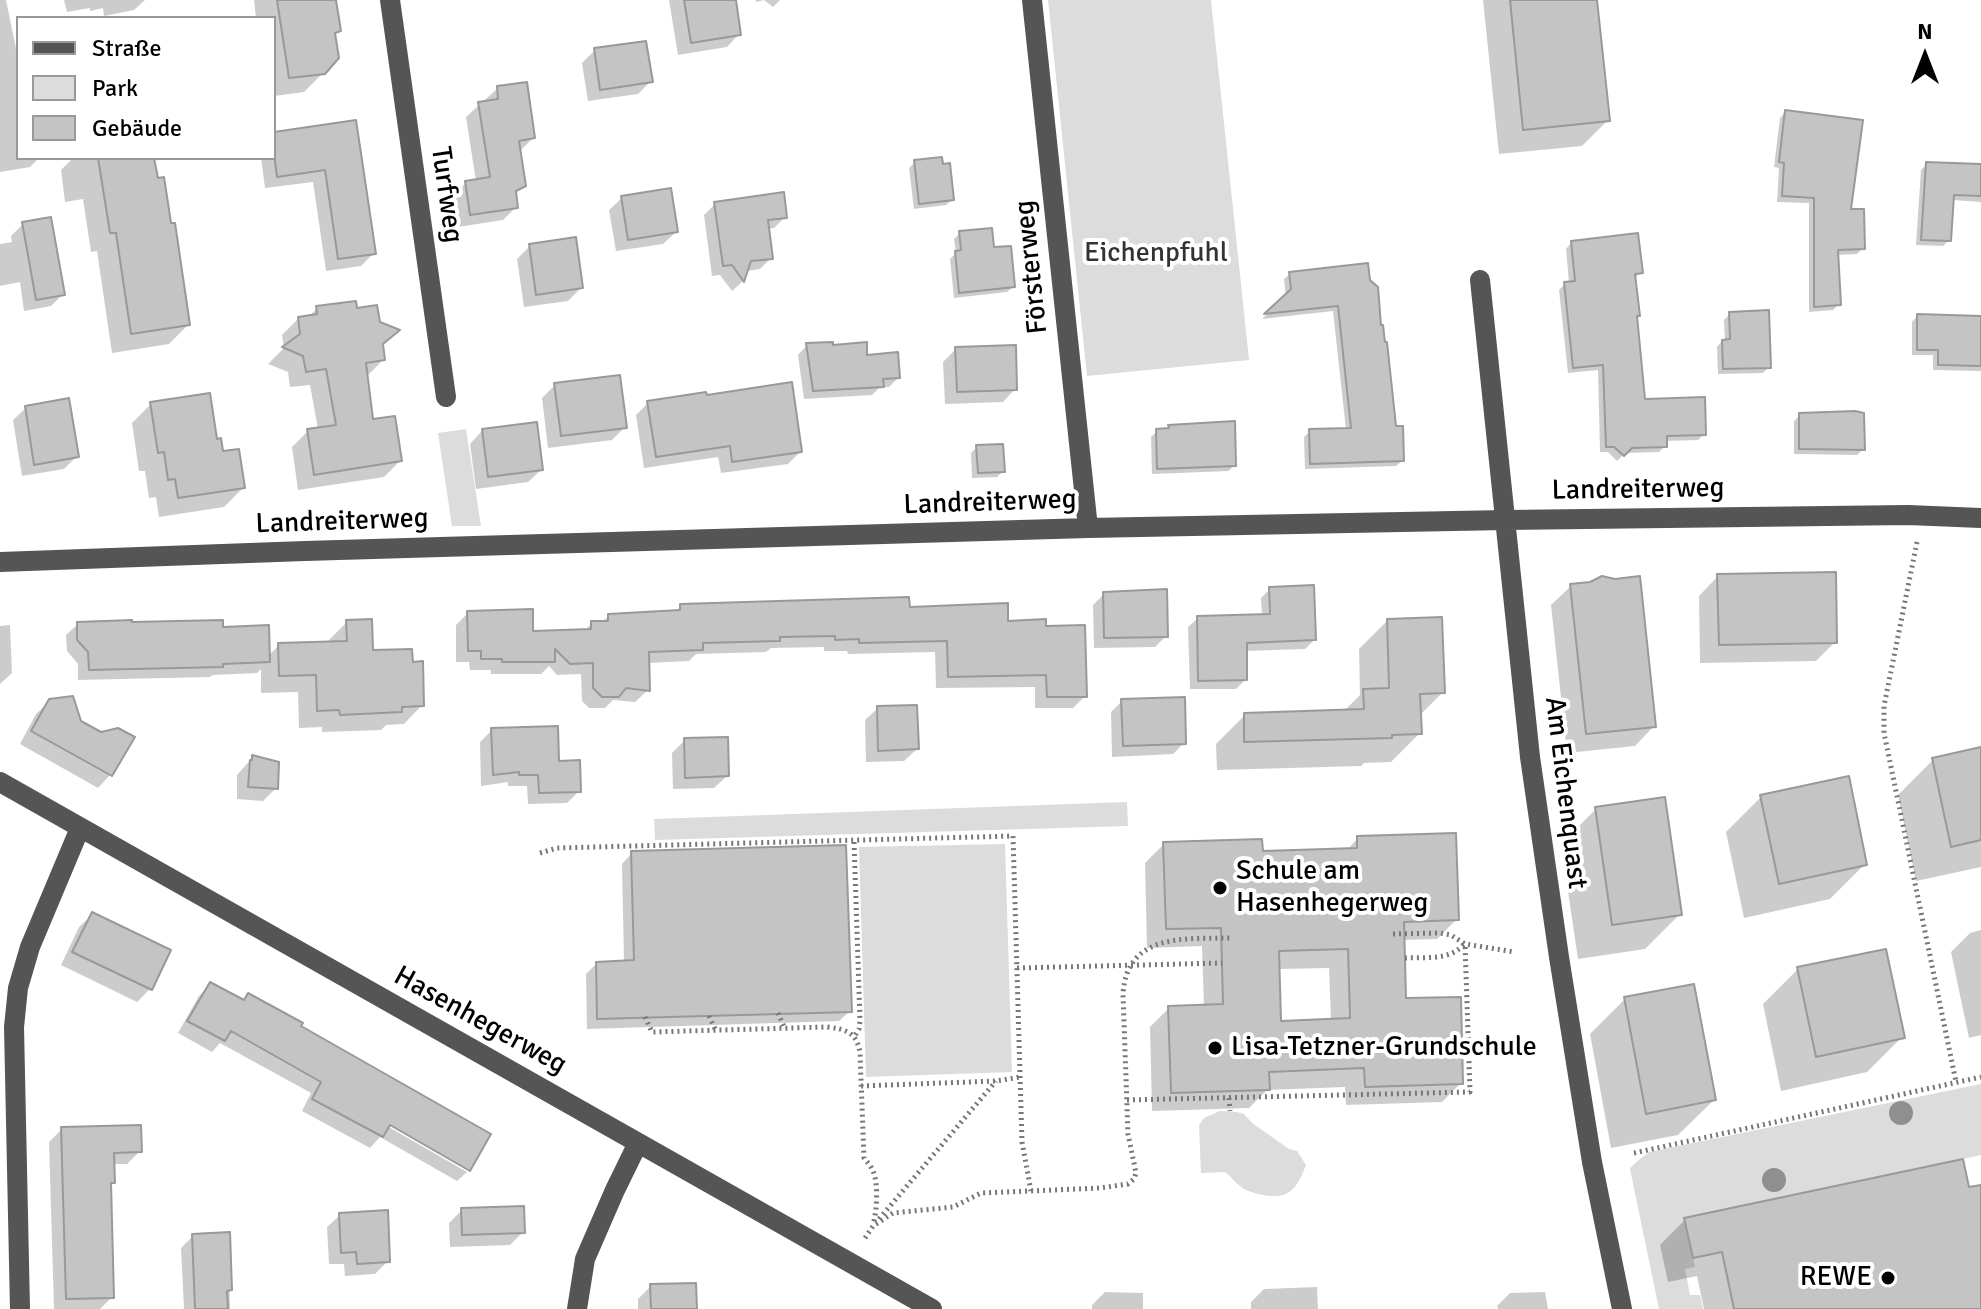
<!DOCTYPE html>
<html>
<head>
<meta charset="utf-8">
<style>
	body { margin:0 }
	#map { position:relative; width:1981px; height:1309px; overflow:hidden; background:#fff; font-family:Signika,sans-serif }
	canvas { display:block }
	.legend { position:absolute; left:16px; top:16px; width:260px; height:144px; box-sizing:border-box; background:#fff; border:2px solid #999; margin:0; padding:10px 14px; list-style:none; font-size:24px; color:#000 }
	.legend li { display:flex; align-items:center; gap:16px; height:40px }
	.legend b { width:40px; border:2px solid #999 }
	.north { position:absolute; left:1885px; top:16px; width:80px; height:80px; -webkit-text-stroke:6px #fff; paint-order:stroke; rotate:0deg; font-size:22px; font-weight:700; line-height:32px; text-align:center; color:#000 }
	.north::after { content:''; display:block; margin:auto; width:28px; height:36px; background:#000; clip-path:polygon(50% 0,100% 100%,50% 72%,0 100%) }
</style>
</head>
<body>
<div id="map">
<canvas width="1981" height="1309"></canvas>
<ul class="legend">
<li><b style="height:10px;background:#555"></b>Straße</li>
<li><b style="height:22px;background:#dcdcdc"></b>Park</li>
<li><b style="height:22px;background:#c4c4c4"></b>Gebäude</li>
</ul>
<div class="north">N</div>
</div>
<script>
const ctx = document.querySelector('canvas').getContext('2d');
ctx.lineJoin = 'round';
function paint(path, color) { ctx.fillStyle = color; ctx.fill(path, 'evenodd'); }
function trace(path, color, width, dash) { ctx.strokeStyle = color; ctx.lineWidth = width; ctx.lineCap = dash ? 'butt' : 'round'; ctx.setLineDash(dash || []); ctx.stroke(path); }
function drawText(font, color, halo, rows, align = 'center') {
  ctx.font = font + ' Signika,sans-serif'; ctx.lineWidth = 8; ctx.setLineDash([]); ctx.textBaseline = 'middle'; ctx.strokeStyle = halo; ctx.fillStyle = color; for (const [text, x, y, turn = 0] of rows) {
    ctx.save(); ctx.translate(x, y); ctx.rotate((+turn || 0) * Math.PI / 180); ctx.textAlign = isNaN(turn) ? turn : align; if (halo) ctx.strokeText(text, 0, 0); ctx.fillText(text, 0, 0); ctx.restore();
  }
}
paint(new Path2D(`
	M 1048,0 L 1211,0 L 1249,360 L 1087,376 Z
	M 466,429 L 481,526 L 452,526 L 438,433 Z
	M 1127,802 L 1128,826 L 655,840 L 654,819 Z
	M 1005,844 L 1012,1072 L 866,1077 L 859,847 Z
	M 1981,1084 L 1981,1155 L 1684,1218 L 1695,1267 L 1685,1269 L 1690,1295 L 1700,1295 L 1703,1309 L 1659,1309 L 1630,1169 C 1631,1166 1645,1155 1649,1152 Z
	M 1220,1111 L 1237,1112 L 1244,1114 L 1252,1123 L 1289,1149 L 1297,1151 L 1306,1165 C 1297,1188 1290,1200 1263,1195 C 1257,1194 1250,1192 1244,1189 C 1237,1185 1232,1177 1225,1172 L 1201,1173 L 1199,1125 L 1204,1118 Z`), '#dcdcdc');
paint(new Path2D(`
	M 0,0 L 6,0 L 18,58 L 18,158 L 39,158 L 30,167 L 0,172 Z
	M 64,0 L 145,0 L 134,10 L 104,16 L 103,8 L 90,11 L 90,8 L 67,12 Z
	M 254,0 L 334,0 L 339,31 L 333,36 L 324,72 L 304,92 L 274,96 L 274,18 L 256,18 Z
	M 669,0 L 734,0 L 739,34 L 727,47 L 678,55 Z
	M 756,0 L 780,0 L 773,7 L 764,0 L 756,2 Z
	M 1483,0 L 1595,0 L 1608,120 L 1582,146 L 1499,154 Z
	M 595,50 L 650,82 L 638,94 L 588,101 L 582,63 Z
	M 498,88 L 533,138 L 520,151 L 523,185 L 514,194 L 516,207 L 503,220 L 458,227 L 453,196 L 466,183 L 476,181 L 466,117 Z
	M 1786,112 L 1849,211 L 1863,248 L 1857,254 L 1836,255 L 1839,304 L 1833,310 L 1809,312 L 1809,203 L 1777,202 L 1779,168 L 1774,167 L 1780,118 Z
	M 354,122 L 374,253 L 361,266 L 326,271 L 313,182 L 265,188 L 261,158 L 274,158 L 274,134 Z
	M 73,158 L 152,158 L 188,325 L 169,344 L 112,353 L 97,251 L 91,252 L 83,199 L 65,202 L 61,170 Z
	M 915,162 L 952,200 L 946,205 L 914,209 L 909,168 Z
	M 1927,164 L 1981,167 L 1981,202 L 1952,200 L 1949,240 L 1943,246 L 1916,245 L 1921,170 Z
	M 622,198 L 676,232 L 663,244 L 616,251 L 609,210 Z
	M 715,204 L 785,217 L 774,228 L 767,229 L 771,258 L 760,269 L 746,271 L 743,281 L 732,291 L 720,275 L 712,276 L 704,215 Z
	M 23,224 L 63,294 L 51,306 L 24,311 L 20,282 L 0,286 L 0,244 L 12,242 L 11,236 Z
	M 960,233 L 992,249 L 1013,287 L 1007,292 L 954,298 L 950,259 L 956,253 L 954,239 Z
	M 1571,243 L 1641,272 L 1635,278 L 1638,315 L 1635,318 L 1644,401 L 1704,434 L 1698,440 L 1665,441 L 1665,446 L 1659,452 L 1625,453 L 1617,461 L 1608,452 L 1600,452 L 1598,370 L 1568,373 L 1559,290 L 1565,284 L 1569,283 L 1566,249 Z
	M 530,246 L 581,288 L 568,301 L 524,307 L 517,259 Z
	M 1290,274 L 1368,281 L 1402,461 L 1396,466 L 1305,469 L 1304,437 L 1310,431 L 1346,430 L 1333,311 L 1262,319 L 1286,297 L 1284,279 Z
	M 317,308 L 356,310 L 378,323 L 397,331 L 381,346 L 383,360 L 367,376 L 371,422 L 400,461 L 384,477 L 298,490 L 292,447 L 308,431 L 318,429 L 310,385 L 290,387 L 288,372 L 268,364 L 284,348 L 282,335 L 298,319 L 308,318 Z
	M 1730,314 L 1769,367 L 1763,373 L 1718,374 L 1717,347 L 1722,341 L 1725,341 L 1724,320 Z
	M 1917,316 L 1981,318 L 1981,371 L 1933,370 L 1933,355 L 1912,355 L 1912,322 Z
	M 807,345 L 831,347 L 898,378 L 889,387 L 880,387 L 872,395 L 804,399 L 798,355 Z
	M 956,349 L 1015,389 L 1003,402 L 945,404 L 943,362 Z
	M 555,385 L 625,427 L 612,440 L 548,448 L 542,398 Z
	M 648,403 L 800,452 L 788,464 L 721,473 L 718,457 L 644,468 L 636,415 Z
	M 151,404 L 215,441 L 243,488 L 224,507 L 159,517 L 156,497 L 149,498 L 145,471 L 139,471 L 132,423 Z
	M 26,408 L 77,456 L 64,469 L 22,476 L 13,420 Z
	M 1800,415 L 1863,449 L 1857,455 L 1794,454 L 1794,421 Z
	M 1169,427 L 1234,465 L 1229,471 L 1152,474 L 1151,437 L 1157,431 L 1166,430 Z
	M 482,431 L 541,470 L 528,482 L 476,489 L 470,444 Z
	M 977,447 L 1003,471 L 997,477 L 972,478 L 971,453 Z
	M 1718,576 L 1835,642 L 1816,661 L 1700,663 L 1699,596 Z
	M 1590,584 L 1654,726 L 1635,746 L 1567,753 L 1551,605 L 1571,586 Z
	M 1270,589 L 1314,640 L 1305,649 L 1245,651 L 1245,680 L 1236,689 L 1190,689 L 1188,627 L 1198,618 L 1262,616 L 1261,598 Z
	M 1104,594 L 1166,636 L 1155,647 L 1094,648 L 1093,605 Z
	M 681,606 L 908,609 L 1044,628 L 1085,696 L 1073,708 L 1035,708 L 1035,687 L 936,688 L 935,652 L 848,654 L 847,651 L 824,651 L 824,647 L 771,648 L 766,652 L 696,654 L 689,661 L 647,663 L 648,690 L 635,702 L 613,700 L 605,708 L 589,708 L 582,701 L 581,674 L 557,675 L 549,666 L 541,674 L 491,674 L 491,670 L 470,670 L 469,662 L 456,662 L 456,625 L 468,613 L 531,633 L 584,631 L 592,623 L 601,623 L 609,616 L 674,613 Z
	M 1387,621 L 1443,692 L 1419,716 L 1420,733 L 1391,762 L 1364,763 L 1361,766 L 1217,770 L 1216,744 L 1245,715 L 1343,712 L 1360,695 L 1359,649 Z
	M 347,622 L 371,652 L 422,705 L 404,724 L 386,725 L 381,730 L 322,732 L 322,727 L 299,728 L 298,692 L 261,693 L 261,669 L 257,673 L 213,675 L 210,677 L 78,680 L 78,664 L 67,651 L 66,635 L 78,624 L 221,629 L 268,656 L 279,645 L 329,644 L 329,640 Z
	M 10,625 L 12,673 L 0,684 L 0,626 Z
	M 50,701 L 79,722 L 100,735 L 132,738 L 110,775 L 98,788 L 20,744 L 36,714 Z
	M 1122,701 L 1184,743 L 1173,754 L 1112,757 L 1111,712 Z
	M 878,708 L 917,749 L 904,761 L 866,762 L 865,720 Z
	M 492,730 L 557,763 L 579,791 L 567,803 L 528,804 L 527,786 L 508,786 L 508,782 L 481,786 L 480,742 Z
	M 685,740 L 727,776 L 714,788 L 673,789 L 672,753 Z
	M 1981,749 L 1981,867 L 1916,881 L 1898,795 L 1933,760 Z
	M 253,757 L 276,788 L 263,801 L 237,799 L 237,775 Z
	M 1761,797 L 1865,864 L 1830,899 L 1744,918 L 1726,832 Z
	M 1596,809 L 1680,914 L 1645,949 L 1578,959 L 1561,844 Z
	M 1358,838 L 1457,919 L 1437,939 L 1402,940 L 1405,1001 L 1461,1083 L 1442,1102 L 1346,1105 L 1345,1087 L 1267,1090 L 1249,1108 L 1152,1111 L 1150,1027 L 1169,1008 L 1204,1007 L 1202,946 L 1147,948 L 1145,863 L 1164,844 L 1261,853 L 1346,851 ZM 1329,968 L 1331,1021 L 1279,1023 L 1278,969 Z
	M 632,853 L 850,1011 L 839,1021 L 587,1029 L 586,974 L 596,964 L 624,962 L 622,864 Z
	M 92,915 L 169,951 L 150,989 L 137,1002 L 61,965 L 79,927 Z
	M 1981,930 L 1981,1035 L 1969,1038 L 1951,952 L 1970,933 Z
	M 1798,969 L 1902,1037 L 1867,1072 L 1781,1091 L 1763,1004 Z
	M 211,984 L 242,1002 L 249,995 L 300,1024 L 298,1027 L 488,1135 L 469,1170 L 468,1168 L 382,1118 L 380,1122 L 467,1172 L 457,1181 L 380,1137 L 370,1148 L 302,1111 L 311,1093 L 220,1043 L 212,1052 L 178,1033 L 199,996 Z
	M 1625,999 L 1714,1100 L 1678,1135 L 1611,1148 L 1590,1034 Z
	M 62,1129 L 140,1151 L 127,1164 L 112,1164 L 113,1182 L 109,1186 L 112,1297 L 100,1309 L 54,1309 L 49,1142 Z
	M 1981,1187 L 1981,1309 L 1704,1309 L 1697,1276 L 1668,1282 L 1660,1245 L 1685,1220 L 1967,1190 Z
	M 462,1210 L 523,1232 L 510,1245 L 450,1247 L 449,1223 Z
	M 340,1215 L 388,1261 L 375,1274 L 345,1276 L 344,1264 L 329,1264 L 327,1227 Z
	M 228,1234 L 230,1309 L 184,1309 L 181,1248 L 193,1236 Z
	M 651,1286 L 695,1309 L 638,1309 L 638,1299 Z
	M 1317,1287 L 1318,1309 L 1251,1309 L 1251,1302 L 1264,1289 Z
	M 1105,1292 L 1143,1293 L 1143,1309 L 1092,1309 L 1092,1305 Z
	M 1545,1292 L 1548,1309 L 1498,1309 L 1497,1306 L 1510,1293 Z`), '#0003');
const building = new Path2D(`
	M 277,0 L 336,0 L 341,31 L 335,33 L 339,58 L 325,74 L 289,78 Z
	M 684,0 L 736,0 L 741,35 L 691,43 Z
	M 1510,0 L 1597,0 L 1610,121 L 1523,130 Z
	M 646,41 L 653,82 L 600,90 L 594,48 Z
	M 527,82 L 535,138 L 519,141 L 526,186 L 516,191 L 518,208 L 470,215 L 465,181 L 490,177 L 478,102 L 498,99 L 497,86 Z
	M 1785,110 L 1863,120 L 1851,209 L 1864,209 L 1865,249 L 1838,250 L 1841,305 L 1814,307 L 1814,198 L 1782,196 L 1784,163 L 1779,162 Z
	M 356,120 L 376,254 L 338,259 L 325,170 L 277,177 L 274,154 L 274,132 Z
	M 942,157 L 943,164 L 950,163 L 954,200 L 919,204 L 914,160 Z
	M 98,158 L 154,158 L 158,178 L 164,177 L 171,223 L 175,223 L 190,325 L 131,334 L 116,233 L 110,233 Z
	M 1926,162 L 1981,164 L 1981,196 L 1954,195 L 1951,241 L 1921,240 Z
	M 671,188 L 678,232 L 628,240 L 621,196 Z
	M 784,192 L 787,218 L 768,220 L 773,259 L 751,261 L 744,282 L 732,265 L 723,266 L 714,202 Z
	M 51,217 L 65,295 L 36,300 L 22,222 Z
	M 992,228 L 994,247 L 1011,246 L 1015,287 L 959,293 L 955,251 L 961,250 L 959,231 Z
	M 1638,233 L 1643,273 L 1635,274 L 1640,316 L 1637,316 L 1645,399 L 1705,397 L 1706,435 L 1667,436 L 1667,447 L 1632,448 L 1624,456 L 1614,447 L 1606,447 L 1603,365 L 1573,368 L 1564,282 L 1575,281 L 1571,241 Z
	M 576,237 L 583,288 L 536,295 L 529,244 Z
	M 1368,263 L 1370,280 L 1378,287 L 1381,325 L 1383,325 L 1385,342 L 1387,342 L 1396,426 L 1403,426 L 1404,461 L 1310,464 L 1309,429 L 1351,428 L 1338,306 L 1264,314 L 1291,289 L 1289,272 Z
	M 356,301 L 357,308 L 377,305 L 380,322 L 400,330 L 383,344 L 385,360 L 366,363 L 373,419 L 395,416 L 402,461 L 314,475 L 307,429 L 336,425 L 326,369 L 306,372 L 303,356 L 282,347 L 300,334 L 298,317 L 317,314 L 316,306 Z
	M 1769,310 L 1771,368 L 1723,369 L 1722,340 L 1730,339 L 1729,312 Z
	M 1917,314 L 1981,316 L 1981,366 L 1938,365 L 1938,350 L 1917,350 Z
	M 833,342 L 833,345 L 867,342 L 867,355 L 898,352 L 900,378 L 883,379 L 884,387 L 813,391 L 806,343 Z
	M 1016,345 L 1017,390 L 957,392 L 955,347 Z
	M 620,375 L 627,428 L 561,436 L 554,383 Z
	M 792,382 L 802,452 L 732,462 L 730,446 L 656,457 L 647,401 L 706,392 L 707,395 Z
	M 210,393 L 217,439 L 221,438 L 223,451 L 239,449 L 245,488 L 178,498 L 175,479 L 168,480 L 164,452 L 158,453 L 150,402 Z
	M 69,398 L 79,457 L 34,465 L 25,406 Z
	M 1855,411 L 1864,413 L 1865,450 L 1799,449 L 1799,413 Z
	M 1235,421 L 1236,466 L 1157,469 L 1156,429 L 1169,428 L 1168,425 Z
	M 537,422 L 543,470 L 488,477 L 482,429 Z
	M 1003,444 L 1005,472 L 978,473 L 976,445 Z
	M 1836,572 L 1837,643 L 1719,645 L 1717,574 Z
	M 1602,576 L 1615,579 L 1640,576 L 1656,727 L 1586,734 L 1570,584 L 1590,582 Z
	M 1314,585 L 1316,640 L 1247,643 L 1247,680 L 1198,681 L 1197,616 L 1270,614 L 1269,587 Z
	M 1167,589 L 1168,637 L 1104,638 L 1103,592 Z
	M 909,597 L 910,607 L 1008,603 L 1008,621 L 1046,619 L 1046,626 L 1085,625 L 1087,697 L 1047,697 L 1046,675 L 948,677 L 947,641 L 859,643 L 859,639 L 835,640 L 835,636 L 780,637 L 780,641 L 703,643 L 703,650 L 649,652 L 650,691 L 626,688 L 619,697 L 602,697 L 593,688 L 593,663 L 570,664 L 555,649 L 555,662 L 502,662 L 502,659 L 481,659 L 481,651 L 468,651 L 467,611 L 533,609 L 533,631 L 591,629 L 591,621 L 608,621 L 608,614 L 680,610 L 680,604 Z
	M 1442,617 L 1445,693 L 1420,694 L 1422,734 L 1392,735 L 1392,738 L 1244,742 L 1244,713 L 1364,709 L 1363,689 L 1389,688 L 1387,619 Z
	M 372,619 L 373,650 L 412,649 L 413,662 L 423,661 L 424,706 L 402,707 L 402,712 L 340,715 L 339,710 L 317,711 L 316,675 L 279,676 L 278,643 L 347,641 L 346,620 Z
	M 132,620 L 132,622 L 223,620 L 223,627 L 269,625 L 270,662 L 223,664 L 223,667 L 89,670 L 88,652 L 77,640 L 77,622 Z
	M 73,696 L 81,721 L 101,732 L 118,728 L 135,737 L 112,776 L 31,731 L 49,699 Z
	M 1185,697 L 1186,744 L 1123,746 L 1121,699 Z
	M 917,705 L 919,749 L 878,751 L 877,706 Z
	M 558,726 L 559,761 L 580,760 L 581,792 L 539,793 L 538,775 L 519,775 L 519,772 L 493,775 L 491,728 Z
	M 728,737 L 729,776 L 685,778 L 684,738 Z
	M 1981,747 L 1981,840 L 1951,847 L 1932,758 Z
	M 252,755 L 279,762 L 278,789 L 248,787 L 250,760 L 252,760 Z
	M 1849,776 L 1867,865 L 1779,884 L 1760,795 Z
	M 1665,797 L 1682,915 L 1612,925 L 1595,807 Z
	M 1456,833 L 1459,920 L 1404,922 L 1406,998 L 1461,997 L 1463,1084 L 1365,1087 L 1364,1068 L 1269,1072 L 1270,1090 L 1171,1093 L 1168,1006 L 1223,1004 L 1221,928 L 1166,929 L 1163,842 L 1262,839 L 1263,851 L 1357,848 L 1357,836 ZM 1348,949 L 1350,1018 L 1281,1021 L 1279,951 Z
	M 846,845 L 852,1012 L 597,1019 L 596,962 L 634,960 L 631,851 Z
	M 92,912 L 171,950 L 152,990 L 72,952 Z
	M 1886,949 L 1905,1038 L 1816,1057 L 1797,967 Z
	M 210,982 L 244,1000 L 248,993 L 303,1023 L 301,1026 L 491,1134 L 470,1171 L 390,1125 L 383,1137 L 312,1099 L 321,1082 L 231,1031 L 225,1041 L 187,1021 Z
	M 1694,984 L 1716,1100 L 1646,1114 L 1624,997 Z
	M 141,1125 L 142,1152 L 114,1153 L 115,1183 L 111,1183 L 114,1298 L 66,1299 L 61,1127 Z
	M 1963,1159 L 1969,1187 L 1981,1185 L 1981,1309 L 1734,1309 L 1722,1252 L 1693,1258 L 1684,1218 Z
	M 524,1206 L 525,1233 L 462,1235 L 461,1208 Z
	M 388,1210 L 390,1262 L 357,1264 L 356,1252 L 341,1253 L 339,1213 Z
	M 230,1232 L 232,1290 L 227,1291 L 228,1309 L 195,1309 L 192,1234 Z
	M 696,1283 L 697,1309 L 651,1309 L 650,1284 Z`);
paint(building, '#c4c4c4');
trace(building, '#999', 2);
trace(new Path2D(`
	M 1917,542 L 1884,706 L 1884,733 L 1956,1082
	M 854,842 L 860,1020 L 859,1029 L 854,1037
	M 540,853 L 557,848 L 1013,836 L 1022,1142 L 1031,1191
	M 1393,934 L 1440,933 L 1451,935 L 1465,944 L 1515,952
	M 1405,958 C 1425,957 1450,961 1464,944
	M 1017,968 L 1222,963
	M 778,1013 L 785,1029
	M 709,1016 L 716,1031
	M 645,1017 L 652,1032 L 827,1027 C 845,1029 857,1032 860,1053 L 864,1158 C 867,1162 870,1165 872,1169 C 879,1182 877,1211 873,1225
	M 861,1086 L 996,1081 L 1020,1077
	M 1229,1098 L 1230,1111
	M 1127,1100 L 1470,1092 L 1465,944
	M 1634,1153 L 1981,1077
	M 879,1219 L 996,1081
	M 865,1238 L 873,1226 L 893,1213 L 953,1207 L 981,1193 L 1100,1188 L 1128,1184 L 1134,1179 L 1136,1173 L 1128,1134 L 1123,994 C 1127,932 1186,939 1233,938`), '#777', 5, [2, 4]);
trace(new Path2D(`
	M 390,0 L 446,397
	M 1032,0 L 1088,528
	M 1480,280 L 1530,757 L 1559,957 L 1592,1162 L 1622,1309
	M 0,562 L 305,551 L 1088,528 L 1506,520 L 1908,515 L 1981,518
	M 0,782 L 932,1309
	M 20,1309 L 14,1027 L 18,988 L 30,947 L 80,828
	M 577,1309 L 585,1259 L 615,1190 L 638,1143`), '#555', 20);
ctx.fillStyle = '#8f8f8f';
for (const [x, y] of [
	[1901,1113],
	[1774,1180]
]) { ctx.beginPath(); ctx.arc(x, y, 12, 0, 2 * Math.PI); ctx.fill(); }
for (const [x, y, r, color] of [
	[1220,888,8,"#000"],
	[1215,1048,8,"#000"],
	[1888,1278,8,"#000"]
]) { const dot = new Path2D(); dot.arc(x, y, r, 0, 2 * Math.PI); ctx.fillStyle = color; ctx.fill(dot); trace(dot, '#fff', 3); }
drawText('28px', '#000', '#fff', [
	["Turfweg",446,195,82],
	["Försterweg",1032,267,-96],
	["Landreiterweg",1638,490,-1],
	["Landreiterweg",990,503,-2],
	["Landreiterweg",342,522,-2],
	["Am Eichenquast",1565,793,83],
	["Hasenhegerweg",480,1021,29]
]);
drawText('28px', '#333', '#fff', [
	["Eichenpfuhl",1156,254]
]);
drawText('28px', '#000', '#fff', [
	["Schule am",1236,872],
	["Hasenhegerweg",1236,904],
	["Lisa-Tetzner-Grundschule",1231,1048],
	["REWE",1872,1278,"right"]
], 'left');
</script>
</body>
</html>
